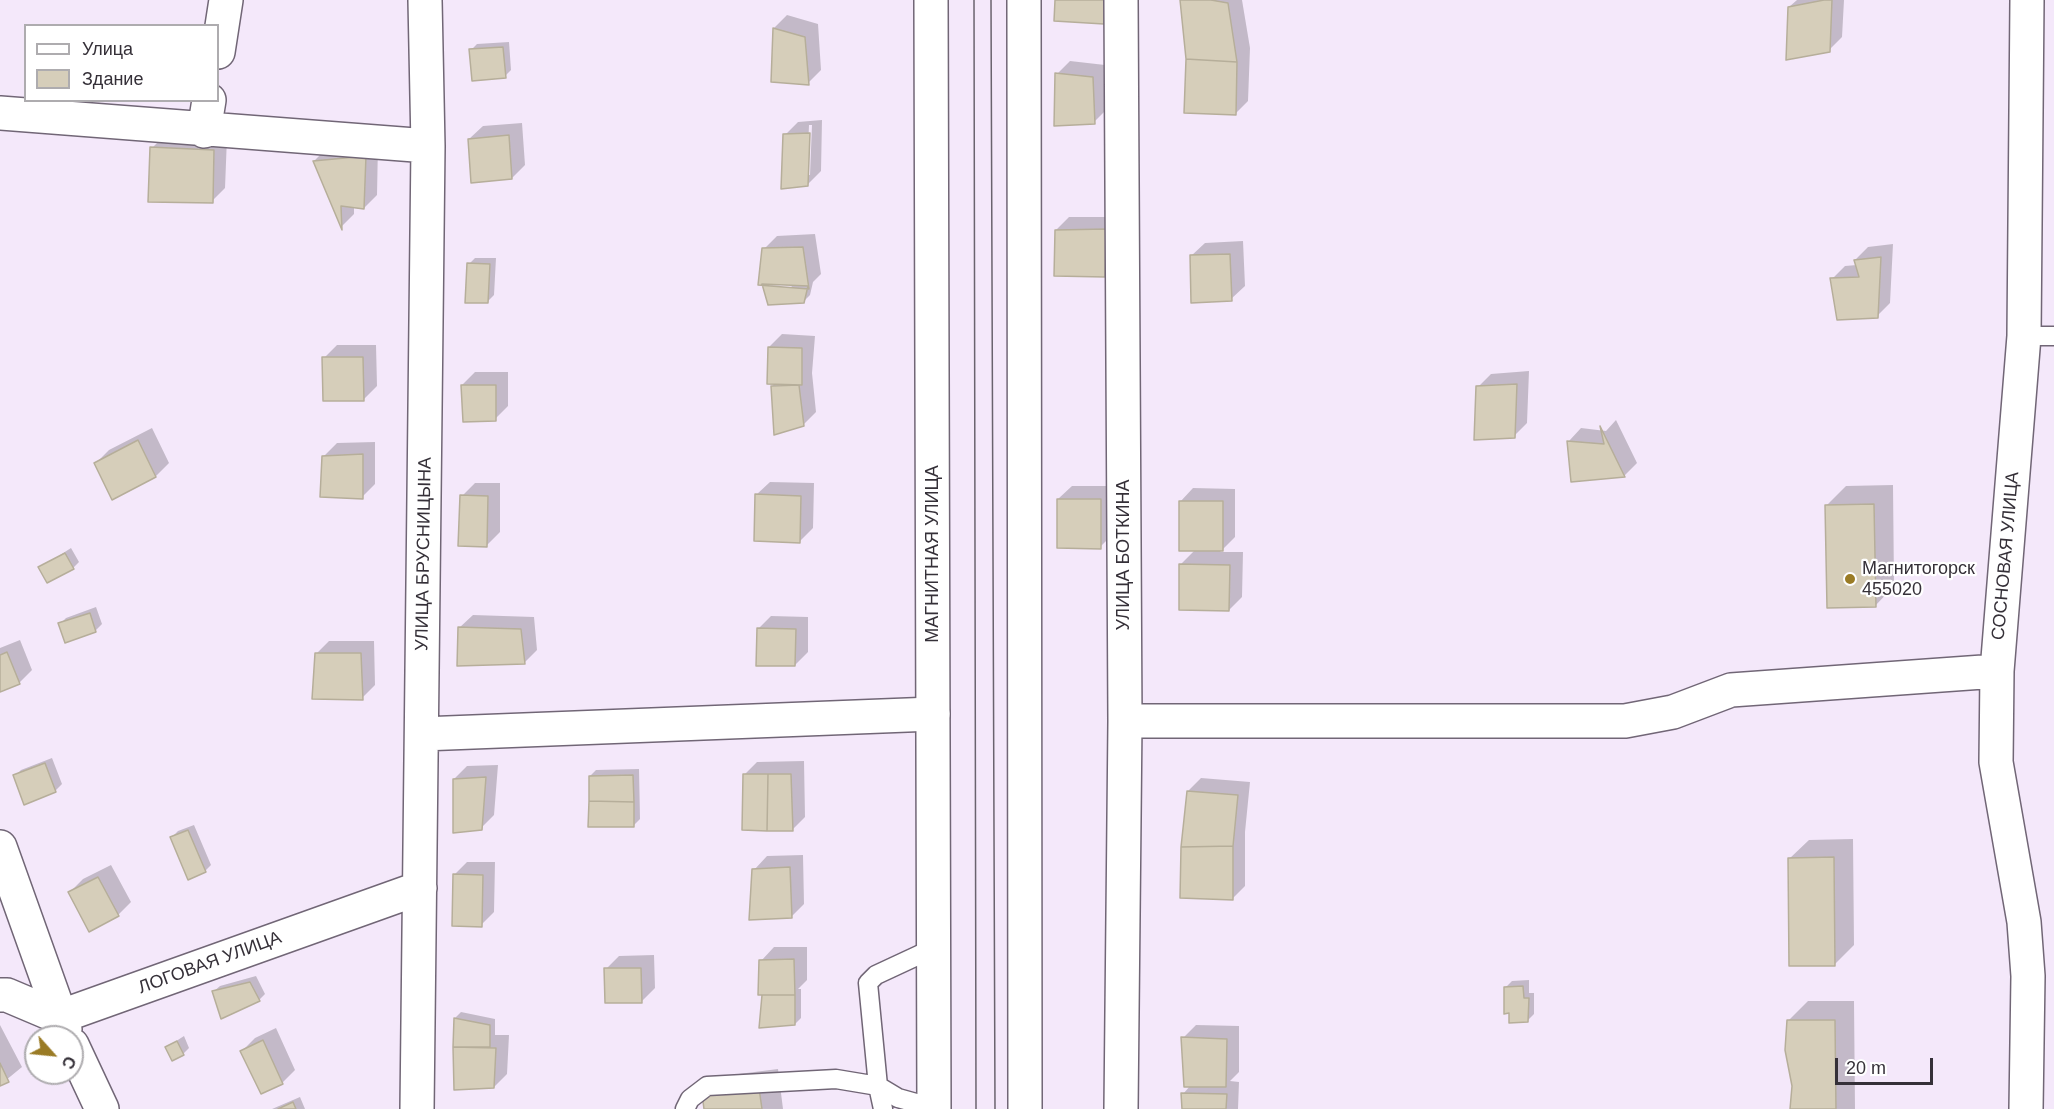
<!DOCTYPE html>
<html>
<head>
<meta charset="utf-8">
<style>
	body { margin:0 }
	#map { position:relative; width:2054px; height:1109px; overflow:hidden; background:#f4e8fa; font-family:Helvetica,sans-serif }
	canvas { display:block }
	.legend { position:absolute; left:24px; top:24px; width:195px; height:78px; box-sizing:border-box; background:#fff; border:2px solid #aeacaf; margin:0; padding:8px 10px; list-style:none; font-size:18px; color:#353038 }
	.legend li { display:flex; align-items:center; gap:12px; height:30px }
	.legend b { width:30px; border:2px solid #aeacaf }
	.north { position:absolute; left:24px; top:1025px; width:60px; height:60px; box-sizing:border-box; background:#fff; border:2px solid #aeacaf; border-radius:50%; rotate:117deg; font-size:16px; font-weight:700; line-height:24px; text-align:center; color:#353038 }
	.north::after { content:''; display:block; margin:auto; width:21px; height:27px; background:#9a7b25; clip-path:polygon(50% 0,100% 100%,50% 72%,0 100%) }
	.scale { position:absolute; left:1835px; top:1058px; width:98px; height:27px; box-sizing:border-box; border:3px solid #353038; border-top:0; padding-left:8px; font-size:18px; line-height:21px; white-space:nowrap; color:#353038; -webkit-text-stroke:4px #fff; paint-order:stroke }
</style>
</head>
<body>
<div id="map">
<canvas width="2054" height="1109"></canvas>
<ul class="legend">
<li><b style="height:8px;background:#fff"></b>Улица</li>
<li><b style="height:16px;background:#d6ceba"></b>Здание</li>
</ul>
<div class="north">С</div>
<div class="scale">20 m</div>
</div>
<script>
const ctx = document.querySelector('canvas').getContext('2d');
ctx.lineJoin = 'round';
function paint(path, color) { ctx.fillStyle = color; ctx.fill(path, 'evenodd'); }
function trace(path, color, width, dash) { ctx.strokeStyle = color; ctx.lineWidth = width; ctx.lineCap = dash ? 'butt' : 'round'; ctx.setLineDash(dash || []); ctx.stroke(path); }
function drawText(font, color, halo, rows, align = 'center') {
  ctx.font = font + ' Helvetica,sans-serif'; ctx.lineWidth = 4.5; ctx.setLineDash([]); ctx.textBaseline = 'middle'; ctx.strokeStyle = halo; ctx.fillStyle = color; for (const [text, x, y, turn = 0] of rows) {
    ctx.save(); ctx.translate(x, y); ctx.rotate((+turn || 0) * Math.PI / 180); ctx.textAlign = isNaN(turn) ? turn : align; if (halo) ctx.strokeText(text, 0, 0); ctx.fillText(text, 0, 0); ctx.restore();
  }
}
paint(new Path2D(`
	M 1182,0 L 1242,0 L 1250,48 L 1248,101 L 1235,114 Z
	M 1797,0 L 1844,0 L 1842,37 L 1829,50 L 1789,7 Z
	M 787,15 L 818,24 L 821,70 L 808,83 L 772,81 L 774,28 Z
	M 509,42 L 511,70 L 505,76 L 471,50 L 477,44 Z
	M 1070,61 L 1105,65 L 1107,109 L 1094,122 L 1057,74 Z
	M 822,120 L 821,171 L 807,185 L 785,135 L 798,122 ZM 809,125 L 812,125 L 810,175 L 807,175 Z
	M 522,123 L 525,165 L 512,178 L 469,139 L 483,126 Z
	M 165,135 L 227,137 L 225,188 L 212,201 L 152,148 Z
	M 378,144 L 377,195 L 364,208 L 354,206 L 354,214 L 342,226 L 314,161 L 327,148 Z
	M 1069,217 L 1118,217 L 1117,263 L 1104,276 L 1056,230 Z
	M 815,234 L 821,274 L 813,282 L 810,295 L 803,302 L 764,249 L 777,236 Z
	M 1243,241 L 1245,286 L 1231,299 L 1191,256 L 1205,243 Z
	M 1893,244 L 1890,303 L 1877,316 L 1832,279 L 1845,266 L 1857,265 L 1855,260 L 1868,247 Z
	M 475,258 L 496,258 L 494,295 L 488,301 L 469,264 Z
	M 782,334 L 815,336 L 812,373 L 816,412 L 803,425 L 772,386 L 776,383 L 769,347 Z
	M 337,345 L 376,345 L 377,386 L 364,399 L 324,358 Z
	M 1529,371 L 1527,423 L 1514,436 L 1478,387 L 1491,374 Z
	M 475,372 L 508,372 L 508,406 L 495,419 L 462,385 Z
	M 1616,420 L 1637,463 L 1624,476 L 1569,441 L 1581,428 L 1606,431 Z
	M 152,428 L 169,463 L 156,476 L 113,498 L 96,463 L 109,450 Z
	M 375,442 L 375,484 L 362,497 L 324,456 L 337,443 Z
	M 770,482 L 814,483 L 813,528 L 800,541 L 756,495 Z
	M 475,483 L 500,483 L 500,532 L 487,545 L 462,496 Z
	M 1893,485 L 1894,586 L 1875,606 L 1827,505 L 1846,486 Z
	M 1072,486 L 1114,486 L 1113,534 L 1100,547 L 1058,499 Z
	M 1193,488 L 1235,489 L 1235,537 L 1220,552 L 1243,552 L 1242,597 L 1229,610 L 1181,564 L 1196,549 L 1180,502 Z
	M 71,548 L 79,562 L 73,568 L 40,568 Z
	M 96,607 L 102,624 L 95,631 L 60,624 L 66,618 Z
	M 473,615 L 534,617 L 537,650 L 524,663 L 459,628 Z
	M 771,616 L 808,617 L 808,652 L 795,665 L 758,629 Z
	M 20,640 L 32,670 L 19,683 L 0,690 L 0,648 Z
	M 329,641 L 374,641 L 375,685 L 362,698 L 316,654 Z
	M 52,758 L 62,784 L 55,791 L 15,776 L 21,770 Z
	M 804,761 L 805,817 L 792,830 L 744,775 L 757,762 Z
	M 498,765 L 494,815 L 481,828 L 454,779 L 467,766 Z
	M 639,769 L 640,819 L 634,825 L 590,776 L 596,770 Z
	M 1201,778 L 1250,782 L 1245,832 L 1245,886 L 1232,899 L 1188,791 Z
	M 194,825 L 211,865 L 205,871 L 172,837 L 178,831 Z
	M 1853,839 L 1854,945 L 1835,964 L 1789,859 L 1809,840 Z
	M 803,855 L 804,904 L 791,917 L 754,870 L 767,856 Z
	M 467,862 L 495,862 L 494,912 L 481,925 L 454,875 Z
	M 111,865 L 131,902 L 118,915 L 70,892 L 83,879 Z
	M 774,947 L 807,947 L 807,980 L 798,989 L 801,989 L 801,1018 L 795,1024 L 764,994 L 761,961 Z
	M 654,955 L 655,988 L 642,1001 L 606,969 L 619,956 Z
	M 256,976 L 265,994 L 259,1000 L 213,992 L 220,986 Z
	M 1529,980 L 1529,993 L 1534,993 L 1534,1014 L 1528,1020 L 1505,988 L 1512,981 Z
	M 1808,1001 L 1854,1001 L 1855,1109 L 1791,1109 L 1793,1086 L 1788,1021 Z
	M 461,1012 L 495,1019 L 495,1035 L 509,1035 L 507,1074 L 494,1087 L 455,1089 L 455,1018 Z
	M 0,1025 L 22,1067 L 0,1085 Z
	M 1196,1025 L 1239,1026 L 1239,1072 L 1230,1081 L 1239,1082 L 1238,1109 L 1183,1109 L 1183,1094 L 1190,1086 L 1183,1038 Z
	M 276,1028 L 295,1070 L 282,1083 L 242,1051 L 255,1038 Z
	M 184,1036 L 189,1048 L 183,1054 L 167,1047 Z
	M 778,1069 L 783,1109 L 705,1109 L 704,1095 L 723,1076 Z
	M 300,1097 L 305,1109 L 272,1109 Z`), '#0003');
const building = new Path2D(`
	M 1055,0 L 1105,0 L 1104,24 L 1054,21 Z
	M 1180,0 L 1211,0 L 1228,3 L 1237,62 L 1186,59 Z
	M 1824,0 L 1832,0 L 1830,52 L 1786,60 L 1788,7 Z
	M 773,28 L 805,37 L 809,85 L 771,82 Z
	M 503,47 L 506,78 L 472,81 L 469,49 Z
	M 1186,59 L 1237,62 L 1236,115 L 1184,113 Z
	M 1055,73 L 1093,77 L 1095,124 L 1054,126 Z
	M 810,133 L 808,186 L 781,189 L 783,134 Z
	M 509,135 L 512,179 L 471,183 L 468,139 Z
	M 150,147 L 214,150 L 213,203 L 148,202 Z
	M 366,156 L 364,209 L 341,206 L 342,230 L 313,161 Z
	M 1106,229 L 1105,277 L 1054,276 L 1055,230 Z
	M 803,247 L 809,289 L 758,285 L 762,248 Z
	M 1230,254 L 1232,301 L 1191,303 L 1190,255 Z
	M 1881,257 L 1878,318 L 1837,320 L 1830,278 L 1859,277 L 1854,260 Z
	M 467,263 L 490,264 L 488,303 L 465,303 Z
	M 762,284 L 808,286 L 804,303 L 768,305 Z
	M 768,347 L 802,348 L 802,385 L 767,384 Z
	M 322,357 L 363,357 L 364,401 L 323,401 Z
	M 1517,384 L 1515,438 L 1474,440 L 1476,386 Z
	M 461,385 L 496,385 L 496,421 L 463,422 Z
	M 799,385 L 804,426 L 774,435 L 771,386 Z
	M 1600,426 L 1625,477 L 1571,482 L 1567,441 L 1604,444 Z
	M 138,440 L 156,477 L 112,500 L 94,463 Z
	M 363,454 L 363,499 L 320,497 L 322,456 Z
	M 755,494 L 801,496 L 800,543 L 754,541 Z
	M 460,495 L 488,496 L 487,547 L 458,546 Z
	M 1057,499 L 1101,499 L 1101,549 L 1057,548 Z
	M 1179,501 L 1223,501 L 1223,551 L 1179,551 Z
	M 1874,504 L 1876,607 L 1827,608 L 1825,505 Z
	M 65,553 L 74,569 L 47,583 L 38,567 Z
	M 1179,564 L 1230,565 L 1229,611 L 1179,610 Z
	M 90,613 L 96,632 L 65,643 L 58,623 Z
	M 458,627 L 521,629 L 525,664 L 457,666 Z
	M 757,628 L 796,629 L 795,666 L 756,666 Z
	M 7,652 L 20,684 L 0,692 L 0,655 Z
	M 315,653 L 361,653 L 363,700 L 312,699 Z
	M 45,763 L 56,792 L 24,805 L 13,775 Z
	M 743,774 L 768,774 L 767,831 L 742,830 Z
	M 768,774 L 791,774 L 793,831 L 767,831 Z
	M 633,775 L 634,802 L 589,801 L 589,776 Z
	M 486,777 L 482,830 L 453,833 L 453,779 Z
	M 1187,791 L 1238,795 L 1233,846 L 1181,847 Z
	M 589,801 L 634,802 L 634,827 L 588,827 Z
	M 188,830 L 206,872 L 188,880 L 170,837 Z
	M 1233,846 L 1233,900 L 1180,898 L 1181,847 Z
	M 1834,857 L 1835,966 L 1789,966 L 1788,858 Z
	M 790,867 L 792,918 L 749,920 L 752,869 Z
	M 453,874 L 483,875 L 482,927 L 452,926 Z
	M 98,877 L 119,916 L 89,932 L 68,892 Z
	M 794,959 L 795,995 L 758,995 L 759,960 Z
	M 604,968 L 641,968 L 642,1003 L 605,1003 Z
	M 250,982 L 260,1001 L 221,1019 L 212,991 Z
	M 1523,986 L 1524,998 L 1529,998 L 1528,1022 L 1509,1023 L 1509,1013 L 1504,1014 L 1504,987 Z
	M 762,995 L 795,995 L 795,1025 L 759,1028 Z
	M 454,1018 L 490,1025 L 490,1047 L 453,1047 Z
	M 1787,1020 L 1835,1020 L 1836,1109 L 1790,1109 L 1792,1086 L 1785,1050 Z
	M 1181,1037 L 1227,1039 L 1226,1087 L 1184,1087 Z
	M 263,1040 L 283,1084 L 261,1094 L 240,1051 Z
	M 177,1041 L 184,1055 L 172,1061 L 165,1047 Z
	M 453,1047 L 496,1048 L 494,1088 L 454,1090 Z
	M 0,1063 L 9,1082 L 0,1086 Z
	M 759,1088 L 762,1109 L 704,1109 L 702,1094 Z
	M 1181,1093 L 1227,1094 L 1226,1109 L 1182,1109 Z
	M 293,1102 L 296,1109 L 278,1109 Z`);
paint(building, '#d6ceba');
trace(building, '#b6ae9a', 1.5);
const service = new Path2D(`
	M 2024,336 L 2054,336
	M 685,1109 L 690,1099 L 707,1086 L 836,1079 L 878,1086 L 898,1098 L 934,1108
	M 883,1109 L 878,1086 L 868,983 L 876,975 L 934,948`);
const minor = new Path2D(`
	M 1121,0 L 1125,721 L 1121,1109
	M 218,52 L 226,0
	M 0,113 L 428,146
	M 204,131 L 209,100
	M 1125,721 L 1625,721 L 1673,712 L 1731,690 L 1997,671
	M 422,734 L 933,714
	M 0,847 L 65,1029
	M 0,995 L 7,995 L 59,1017 L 420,888
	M 72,1045 L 102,1109
	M 417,1109 L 428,146 L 425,0
	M 2026,1109 L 2028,976 L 2024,922 L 1996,762 L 1997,671 L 2024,336 L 2027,0`);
const primary = new Path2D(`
	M 931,0 L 934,1109
	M 1024,0 L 1025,1109`);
trace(service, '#716676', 21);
trace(minor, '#716676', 36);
trace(primary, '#716676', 36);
trace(service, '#fff', 18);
trace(minor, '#fff', 33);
trace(primary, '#fff', 33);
trace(new Path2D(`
	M 974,0 L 976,1109
	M 991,0 L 995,1109`), '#6a636e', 1.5);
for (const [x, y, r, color] of [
	[1850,579,6,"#9a7b25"]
]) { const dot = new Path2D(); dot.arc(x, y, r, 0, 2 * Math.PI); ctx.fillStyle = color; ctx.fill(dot); trace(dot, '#fff', 2); }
drawText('18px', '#353038', '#fff', [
	["УЛИЦА БРУСНИЦЫНА",424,554,-89],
	["МАГНИТНАЯ УЛИЦА",933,554,-90],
	["УЛИЦА БОТКИНА",1124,555,-90],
	["СОСНОВАЯ УЛИЦА",2006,556,-85],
	["ЛОГОВАЯ УЛИЦА",210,963,-20]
]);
drawText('18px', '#353038', '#fff', [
	["Магнитогорск",1862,569],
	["455020",1862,590]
], 'left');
</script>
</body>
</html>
